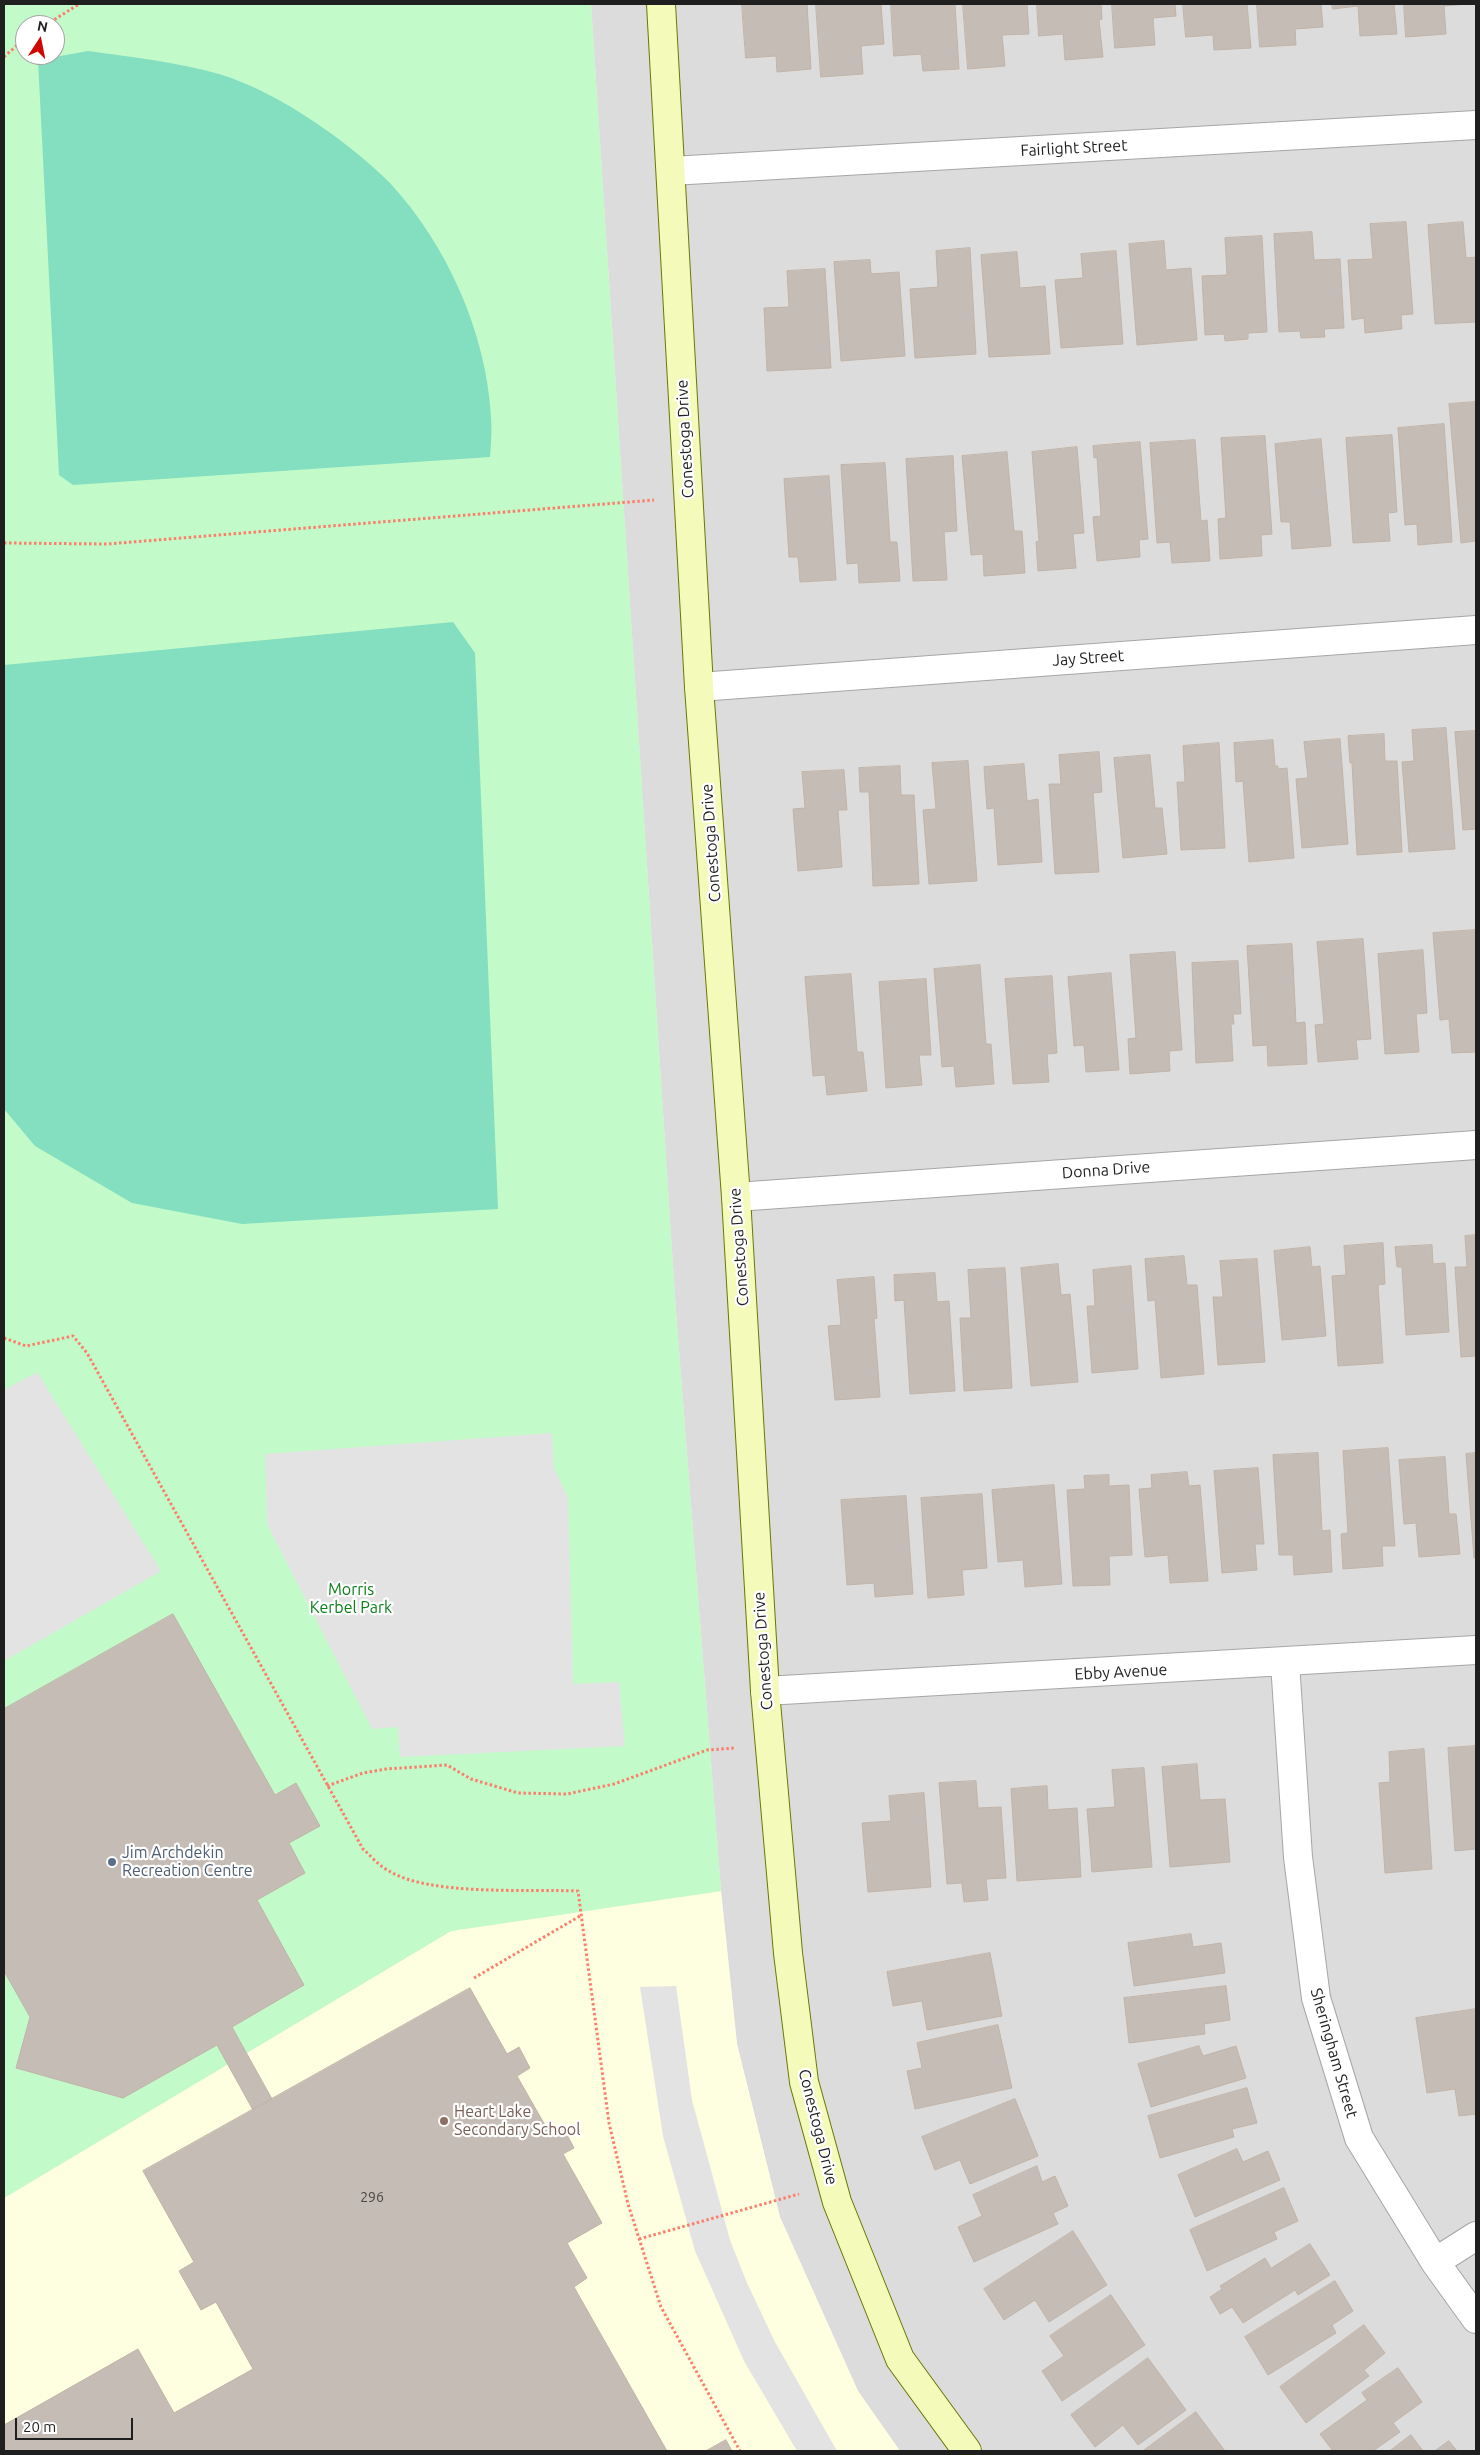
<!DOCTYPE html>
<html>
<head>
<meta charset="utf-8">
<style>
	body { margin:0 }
	#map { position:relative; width:1480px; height:2455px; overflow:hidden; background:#f0ede6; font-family:Ubuntu,sans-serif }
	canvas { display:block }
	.frame { position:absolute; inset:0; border:5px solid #1f1f1f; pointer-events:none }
	.north { position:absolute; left:15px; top:15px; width:50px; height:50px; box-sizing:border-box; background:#fff; border:1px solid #a5a5a5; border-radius:50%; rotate:11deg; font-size:14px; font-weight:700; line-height:20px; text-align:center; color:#1f1f1f }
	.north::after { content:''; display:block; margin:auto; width:18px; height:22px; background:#cf0700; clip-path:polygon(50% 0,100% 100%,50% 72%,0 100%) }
	.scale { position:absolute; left:15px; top:2418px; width:118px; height:22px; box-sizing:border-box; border:2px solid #1f1f1f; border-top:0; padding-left:6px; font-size:15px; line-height:18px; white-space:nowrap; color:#1f1f1f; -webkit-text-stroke:4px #fff; paint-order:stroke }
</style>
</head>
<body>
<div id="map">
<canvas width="1480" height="2455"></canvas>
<div class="frame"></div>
<div class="north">N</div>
<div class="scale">20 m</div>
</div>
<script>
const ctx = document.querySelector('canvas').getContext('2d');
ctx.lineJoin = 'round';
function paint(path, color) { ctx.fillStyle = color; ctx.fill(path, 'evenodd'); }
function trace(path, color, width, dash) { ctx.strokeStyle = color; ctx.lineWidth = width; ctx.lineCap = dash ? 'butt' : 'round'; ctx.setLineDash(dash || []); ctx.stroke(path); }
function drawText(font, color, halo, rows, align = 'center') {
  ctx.font = font + ' Ubuntu,sans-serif'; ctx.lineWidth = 4.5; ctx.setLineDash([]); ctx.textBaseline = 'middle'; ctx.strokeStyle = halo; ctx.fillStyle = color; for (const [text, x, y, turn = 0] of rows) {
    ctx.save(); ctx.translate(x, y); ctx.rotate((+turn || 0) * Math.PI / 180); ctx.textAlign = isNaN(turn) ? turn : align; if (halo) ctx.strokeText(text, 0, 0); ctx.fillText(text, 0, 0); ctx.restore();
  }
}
paint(new Path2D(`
	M 591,4 L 1476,4 L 1476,2451 L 900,2451 L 858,2391 L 780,2217 L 737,2044 L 721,1891 L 676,1312 Z`), '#dddcdc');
paint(new Path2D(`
	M 721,1891 L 737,2044 L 780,2217 L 858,2391 L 900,2451 L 4,2451 L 4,2198 L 451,1931 Z`), '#feffe0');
paint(new Path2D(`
	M 4,4 L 591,4 L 676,1312 L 721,1891 L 451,1931 L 4,2198 ZM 25,25 L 55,25 L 55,55 L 25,55 Z`), '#c3fac9');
paint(new Path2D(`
	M 88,51 C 132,57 176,62 219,74 C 252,84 285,102 313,121 C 340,139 367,160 390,183 C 447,245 486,332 491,416 C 492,429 491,444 490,457 L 73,485 L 59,475 L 38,60 Z
	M 453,622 L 475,653 L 498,1209 L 242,1224 L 132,1203 L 35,1146 L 4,1109 L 4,665 Z`), '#83dfbf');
paint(new Path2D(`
	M 37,1372 L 161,1571 L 4,1661 L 4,1390 Z
	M 552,1433 L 554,1468 L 568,1498 L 573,1684 L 619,1682 L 625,1746 L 400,1757 L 398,1727 L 372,1729 L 267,1524 L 265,1454 Z
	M 676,1986 L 692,2100 L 730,2240 L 747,2283 L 775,2342 L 837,2451 L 797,2451 L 744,2361 L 695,2251 L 663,2136 L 640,1987 Z`), '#e3e3e3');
const building = new Path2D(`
	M 742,4 L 807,4 L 811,69 L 777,72 L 776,56 L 746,58 Z
	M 816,4 L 881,4 L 884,44 L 861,46 L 863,74 L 821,77 Z
	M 891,4 L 955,4 L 959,69 L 923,71 L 921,54 L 894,56 Z
	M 963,4 L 1027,4 L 1029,34 L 1002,35 L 1005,66 L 968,69 Z
	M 1037,4 L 1101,4 L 1102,19 L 1099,20 L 1103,57 L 1065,60 L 1063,34 L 1039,36 Z
	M 1112,4 L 1175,4 L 1176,16 L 1153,18 L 1155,45 L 1115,48 Z
	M 1183,4 L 1247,4 L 1251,48 L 1214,50 L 1213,35 L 1186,37 Z
	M 1257,4 L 1321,4 L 1323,27 L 1295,29 L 1296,45 L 1260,47 Z
	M 1332,4 L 1394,4 L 1397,34 L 1360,36 L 1358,6 L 1333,9 Z
	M 1404,4 L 1467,4 L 1444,6 L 1446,34 L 1406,37 Z
	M 1406,222 L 1413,314 L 1401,315 L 1402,329 L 1365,333 L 1364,318 L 1352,320 L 1348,260 L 1373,259 L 1370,224 Z
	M 1463,222 L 1466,258 L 1476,257 L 1476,322 L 1435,324 L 1428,225 Z
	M 1312,232 L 1314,260 L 1340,259 L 1344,328 L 1324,329 L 1325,337 L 1301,338 L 1300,331 L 1279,332 L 1274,234 Z
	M 1262,236 L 1267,332 L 1248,333 L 1248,339 L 1225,341 L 1224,334 L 1205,335 L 1202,276 L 1227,275 L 1225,238 Z
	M 1164,241 L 1166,270 L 1191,268 L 1197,340 L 1137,345 L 1129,244 Z
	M 970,248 L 976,354 L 915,358 L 910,289 L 938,287 L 936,251 Z
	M 1116,251 L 1123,344 L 1061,348 L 1055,280 L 1083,278 L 1081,254 Z
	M 1017,252 L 1020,288 L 1045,286 L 1050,354 L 989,357 L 981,255 Z
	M 870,260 L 871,274 L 899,272 L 905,356 L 841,361 L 834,262 Z
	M 825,269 L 831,368 L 767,371 L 764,308 L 789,307 L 787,271 Z
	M 1476,402 L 1476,541 L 1461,543 L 1449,404 Z
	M 1444,424 L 1452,542 L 1418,545 L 1417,524 L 1405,525 L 1398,428 Z
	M 1392,435 L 1397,512 L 1388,513 L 1390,541 L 1353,543 L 1346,438 Z
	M 1265,436 L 1272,534 L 1261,535 L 1262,556 L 1220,559 L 1218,519 L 1226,518 L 1221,438 Z
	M 1321,439 L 1331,546 L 1292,549 L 1290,522 L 1281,522 L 1275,444 Z
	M 1195,440 L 1201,521 L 1207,520 L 1210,561 L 1172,563 L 1170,542 L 1157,543 L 1150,443 Z
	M 1140,442 L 1148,539 L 1139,540 L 1140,557 L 1097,561 L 1093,517 L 1101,516 L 1097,457 L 1094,458 L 1093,446 Z
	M 1077,447 L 1084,533 L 1073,534 L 1076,568 L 1038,571 L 1036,542 L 1039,541 L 1032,452 Z
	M 1007,452 L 1014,531 L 1022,531 L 1025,573 L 984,576 L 983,554 L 971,555 L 962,456 Z
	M 953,456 L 957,531 L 944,532 L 947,580 L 913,581 L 906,459 Z
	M 885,463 L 890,542 L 897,542 L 900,581 L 859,583 L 858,563 L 847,564 L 841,465 Z
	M 829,476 L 836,580 L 800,582 L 798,557 L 789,557 L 784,479 Z
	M 1446,728 L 1455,849 L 1409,852 L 1402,762 L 1414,761 L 1412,730 Z
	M 1476,731 L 1476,829 L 1463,830 L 1455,732 Z
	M 1384,734 L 1385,761 L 1397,761 L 1402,852 L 1357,855 L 1352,763 L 1350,763 L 1348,736 Z
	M 1340,739 L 1348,844 L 1302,848 L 1296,779 L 1308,778 L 1304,742 Z
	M 1273,740 L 1275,766 L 1278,766 L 1278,769 L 1287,768 L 1294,858 L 1249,862 L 1243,781 L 1236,782 L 1234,743 Z
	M 1219,743 L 1225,848 L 1181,850 L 1177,782 L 1185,782 L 1183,746 Z
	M 1099,752 L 1102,792 L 1093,793 L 1099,872 L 1055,874 L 1049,784 L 1061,784 L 1059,755 Z
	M 1150,755 L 1155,808 L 1162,808 L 1167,854 L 1123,858 L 1114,758 Z
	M 968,761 L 977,881 L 929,884 L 923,810 L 936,809 L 932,763 Z
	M 1024,764 L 1027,801 L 1038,799 L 1042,862 L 998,865 L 994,808 L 987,809 L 984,767 Z
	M 900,766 L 901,795 L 914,795 L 919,884 L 873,886 L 869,792 L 860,792 L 859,768 Z
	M 844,770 L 847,810 L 838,810 L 842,867 L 798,871 L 793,809 L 805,808 L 802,772 Z
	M 1476,930 L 1476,1052 L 1452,1053 L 1449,1019 L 1440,1020 L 1433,933 Z
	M 1363,939 L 1371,1039 L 1356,1040 L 1358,1059 L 1318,1062 L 1315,1025 L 1324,1024 L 1317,942 Z
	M 1292,944 L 1296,1023 L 1305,1022 L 1307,1064 L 1268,1066 L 1267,1045 L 1253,1046 L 1247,946 Z
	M 1423,950 L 1427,1013 L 1416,1014 L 1419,1052 L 1385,1054 L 1378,954 Z
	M 1175,952 L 1182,1050 L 1169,1051 L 1170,1071 L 1130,1074 L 1128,1039 L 1136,1038 L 1130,955 Z
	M 1238,961 L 1241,1014 L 1233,1014 L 1234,1024 L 1231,1024 L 1233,1061 L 1196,1063 L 1192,963 Z
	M 980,965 L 986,1044 L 991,1044 L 994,1084 L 956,1087 L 954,1066 L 942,1067 L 934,969 Z
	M 1111,973 L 1119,1070 L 1086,1072 L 1084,1045 L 1074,1046 L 1068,977 Z
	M 851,974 L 857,1052 L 863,1052 L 867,1091 L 827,1095 L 825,1075 L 813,1076 L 805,977 Z
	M 1052,976 L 1057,1053 L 1047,1054 L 1049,1082 L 1013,1084 L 1005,979 Z
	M 926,979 L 931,1055 L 919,1055 L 922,1085 L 886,1088 L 879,982 Z
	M 1476,1235 L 1476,1356 L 1461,1357 L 1455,1267 L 1467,1267 L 1465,1236 Z
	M 1383,1243 L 1385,1284 L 1378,1285 L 1383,1363 L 1338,1366 L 1332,1276 L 1346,1275 L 1344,1246 Z
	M 1432,1245 L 1433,1264 L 1445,1263 L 1449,1332 L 1406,1335 L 1402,1267 L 1397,1267 L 1395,1247 Z
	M 1310,1247 L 1312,1267 L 1320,1266 L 1326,1336 L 1282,1340 L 1274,1251 Z
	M 1184,1256 L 1187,1285 L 1197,1285 L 1204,1374 L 1161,1378 L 1155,1300 L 1148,1301 L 1145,1259 Z
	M 1257,1259 L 1265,1362 L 1218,1365 L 1213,1297 L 1223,1297 L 1220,1261 Z
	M 1058,1264 L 1061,1295 L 1070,1294 L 1078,1382 L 1031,1386 L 1021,1268 Z
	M 1131,1266 L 1138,1369 L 1092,1373 L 1087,1306 L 1095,1306 L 1093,1270 Z
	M 1005,1268 L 1012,1388 L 964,1391 L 960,1318 L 971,1318 L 968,1270 Z
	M 935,1273 L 937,1302 L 949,1301 L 955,1391 L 910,1394 L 904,1300 L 895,1301 L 894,1275 Z
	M 874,1277 L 877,1318 L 874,1319 L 880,1397 L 835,1400 L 828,1326 L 841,1325 L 837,1280 Z
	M 1388,1448 L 1395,1546 L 1382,1546 L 1383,1566 L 1343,1569 L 1341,1534 L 1348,1533 L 1343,1451 Z
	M 1318,1453 L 1322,1531 L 1330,1530 L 1332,1572 L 1294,1575 L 1293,1555 L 1279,1555 L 1273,1455 Z
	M 1476,1453 L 1476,1557 L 1474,1558 L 1466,1454 Z
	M 1445,1457 L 1449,1514 L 1456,1514 L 1460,1554 L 1419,1557 L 1416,1523 L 1404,1524 L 1399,1460 Z
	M 1258,1468 L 1264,1544 L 1255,1544 L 1257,1570 L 1222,1573 L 1214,1471 Z
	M 1187,1472 L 1189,1486 L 1200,1485 L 1208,1581 L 1170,1583 L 1168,1555 L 1145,1557 L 1139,1489 L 1152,1488 L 1151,1475 Z
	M 1109,1475 L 1109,1486 L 1129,1485 L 1132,1555 L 1109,1556 L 1110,1585 L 1073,1586 L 1067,1490 L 1085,1489 L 1084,1476 Z
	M 1054,1485 L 1062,1584 L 1025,1587 L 1023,1560 L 998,1562 L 992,1490 Z
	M 982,1494 L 987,1568 L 962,1570 L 964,1595 L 928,1598 L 921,1498 Z
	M 906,1496 L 913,1594 L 875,1597 L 874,1583 L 847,1585 L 841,1500 Z
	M 173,1614 L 275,1795 L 296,1783 L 320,1826 L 289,1843 L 305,1873 L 257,1900 L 304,1985 L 232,2027 L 272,2099 L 253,2110 L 217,2045 L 123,2098 L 16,2068 L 30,2017 L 4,1971 L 4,1709 Z
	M 1476,1746 L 1476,1849 L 1455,1851 L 1448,1748 Z
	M 1424,1749 L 1432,1869 L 1385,1873 L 1379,1783 L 1390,1782 L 1389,1752 Z
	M 1197,1764 L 1200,1800 L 1225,1799 L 1230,1862 L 1170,1867 L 1162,1767 Z
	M 1144,1768 L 1152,1867 L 1092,1872 L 1087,1809 L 1115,1807 L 1112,1770 Z
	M 976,1781 L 978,1808 L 1001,1807 L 1006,1878 L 986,1879 L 988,1900 L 964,1902 L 962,1883 L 947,1884 L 939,1783 Z
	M 1047,1786 L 1048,1810 L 1077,1808 L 1081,1877 L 1017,1881 L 1011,1789 Z
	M 924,1793 L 931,1887 L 868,1892 L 862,1823 L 891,1821 L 889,1796 Z
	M 1191,1934 L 1193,1947 L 1221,1943 L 1225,1973 L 1134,1986 L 1128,1943 Z
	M 990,1953 L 1002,2016 L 927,2030 L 922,2001 L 893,2006 L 887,1972 Z
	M 1226,1986 L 1230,2020 L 1204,2024 L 1205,2034 L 1129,2043 L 1124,1998 Z
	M 470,1988 L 507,2054 L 519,2047 L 530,2068 L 517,2076 L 550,2134 L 563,2127 L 574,2148 L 563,2154 L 602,2223 L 567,2243 L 587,2278 L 574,2287 L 667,2451 L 4,2451 L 4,2425 L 138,2349 L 174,2413 L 253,2369 L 216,2302 L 201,2310 L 179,2271 L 194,2262 L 143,2171 Z
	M 1476,2009 L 1476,2114 L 1459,2116 L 1455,2089 L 1427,2093 L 1416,2018 Z
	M 998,2025 L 1012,2088 L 915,2109 L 907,2071 L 922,2068 L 917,2043 Z
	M 1199,2046 L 1203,2056 L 1236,2046 L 1246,2078 L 1151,2107 L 1138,2064 Z
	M 1247,2088 L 1257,2123 L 1232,2129 L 1234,2137 L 1160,2158 L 1148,2116 Z
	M 1015,2099 L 1038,2156 L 970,2184 L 960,2160 L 935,2170 L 922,2137 Z
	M 1237,2149 L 1243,2162 L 1268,2151 L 1280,2180 L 1195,2217 L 1178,2175 Z
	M 1037,2166 L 1042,2182 L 1055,2176 L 1068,2206 L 1053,2213 L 1058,2224 L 974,2262 L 958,2227 L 982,2216 L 973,2195 Z
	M 1284,2188 L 1298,2221 L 1274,2232 L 1277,2239 L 1207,2271 L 1190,2230 Z
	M 1073,2231 L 1107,2285 L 1049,2322 L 1035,2300 L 1004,2320 L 984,2289 Z
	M 1310,2244 L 1330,2275 L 1298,2295 L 1295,2290 L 1243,2323 L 1232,2307 L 1220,2314 L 1210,2297 L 1222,2289 L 1220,2286 L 1265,2258 L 1271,2268 Z
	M 1335,2281 L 1353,2311 L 1332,2325 L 1336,2333 L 1268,2375 L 1245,2337 Z
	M 1111,2295 L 1145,2345 L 1062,2401 L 1042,2371 L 1064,2356 L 1050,2336 Z
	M 1364,2325 L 1385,2353 L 1364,2370 L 1369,2376 L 1306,2423 L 1280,2387 Z
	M 1148,2358 L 1186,2410 L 1138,2445 L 1123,2425 L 1095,2447 L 1071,2415 Z
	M 1398,2368 L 1422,2402 L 1393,2423 L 1400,2432 L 1373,2451 L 1333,2451 L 1320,2434 L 1367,2400 L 1362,2393 Z
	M 1196,2412 L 1225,2451 L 1143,2451 Z
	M 1411,2435 L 1423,2451 L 1390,2451 Z
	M 726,2440 L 732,2451 L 706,2451 Z
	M 1449,2441 L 1457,2451 L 1435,2451 Z`);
paint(building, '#c5bcb5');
trace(building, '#c2b4a8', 1);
const street = new Path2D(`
	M 671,171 L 1476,125
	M 699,687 L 1476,630
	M 736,1197 L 1476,1145
	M 1285,1663 L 1298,1857 L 1316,1998 L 1359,2138 L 1435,2262 L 1476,2319
	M 765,1691 L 1476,1650
	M 1435,2262 L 1476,2236`);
const secondary = new Path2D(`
	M 661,4 L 699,687 L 736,1197 L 765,1691 L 788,1953 L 804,2082 L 837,2202 L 900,2359 L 967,2451`);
trace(street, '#a6a6a6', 30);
trace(secondary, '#687804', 30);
trace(new Path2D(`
	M 46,25 L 79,4
	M 4,57 L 25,38
	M 4,543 L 107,544 L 654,500
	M 4,1338 L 26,1346 L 73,1336 L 87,1353 L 363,1849 C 371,1856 379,1866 389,1871 C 430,1896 528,1889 578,1891 L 609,2123 L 628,2204 L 661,2307 L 740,2451
	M 327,1786 L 363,1773 L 386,1769 L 447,1765 L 471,1779 L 518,1793 L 567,1794 L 614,1784 L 707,1750 L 735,1748
	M 474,1978 L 580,1916
	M 639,2239 L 799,2194`), '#fa806c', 3, [2.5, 2.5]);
trace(street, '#fff', 28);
trace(secondary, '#f4faba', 28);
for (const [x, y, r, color] of [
	[112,1862,5,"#5c6f8a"],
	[444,2121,5,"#8d6e63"]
]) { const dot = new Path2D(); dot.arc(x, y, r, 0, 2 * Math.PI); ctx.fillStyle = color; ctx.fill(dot); trace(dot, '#fff', 2); }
drawText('14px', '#484644', null, [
	["296",372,2197]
]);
drawText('16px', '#1f1f1f', '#fff', [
	["Fairlight Street",1074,148,-3],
	["Conestoga Drive",685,439,-93],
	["Jay Street",1088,658,-4],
	["Conestoga Drive",711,843,-94],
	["Donna Drive",1106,1170,-4],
	["Conestoga Drive",739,1247,-94],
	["Conestoga Drive",763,1651,-94],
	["Ebby Avenue",1121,1672,-3],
	["Sheringham Street",1334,2053,74],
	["Conestoga Drive",818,2127,76]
]);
drawText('16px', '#0b7f19', '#fff', [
	["Morris",351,1590],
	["Kerbel Park",351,1608]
]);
drawText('16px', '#4e5e75', '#fff', [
	["Jim Archdekin",122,1853],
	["Recreation Centre",122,1871]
], 'left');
drawText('16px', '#785e54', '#fff', [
	["Heart Lake",454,2112],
	["Secondary School",454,2130]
], 'left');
</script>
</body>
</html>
